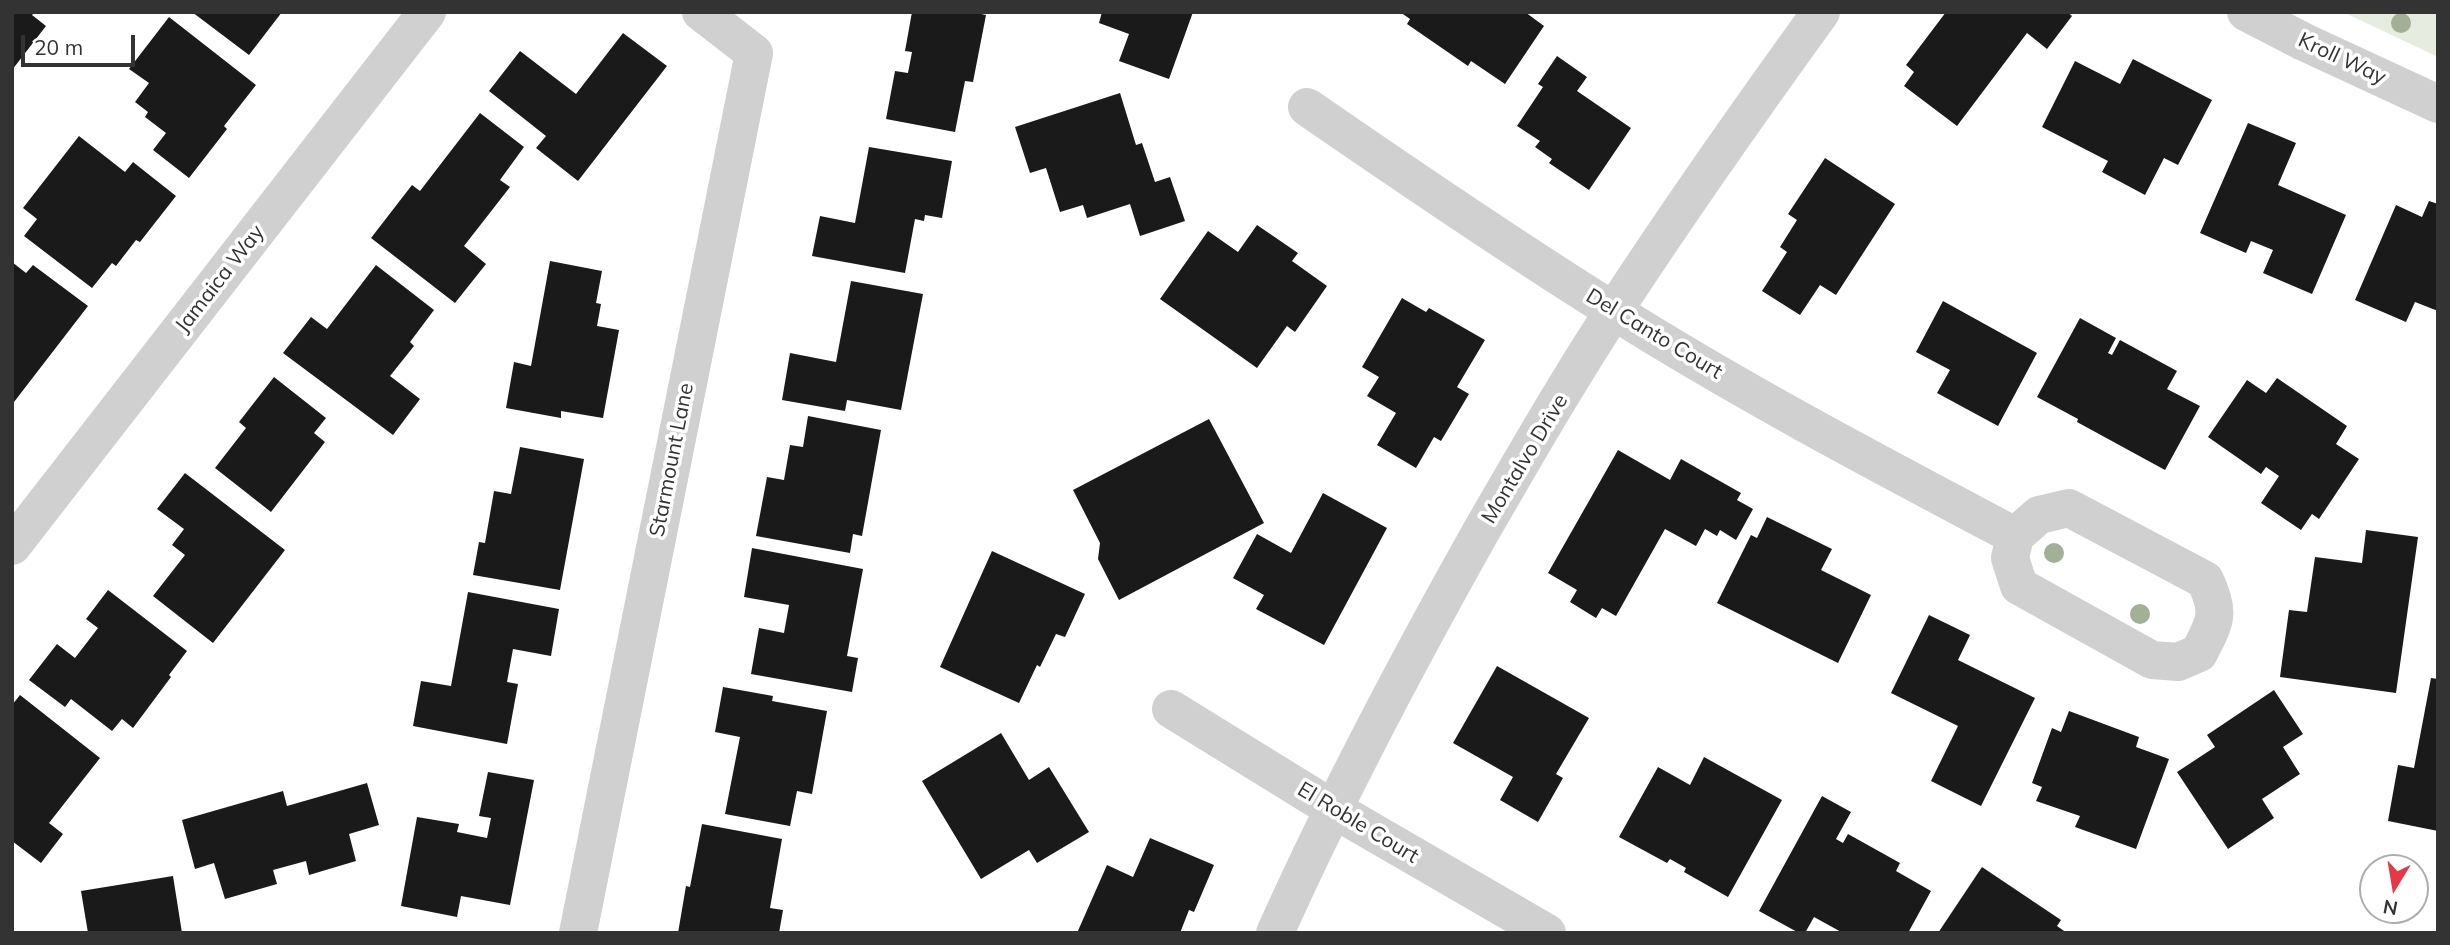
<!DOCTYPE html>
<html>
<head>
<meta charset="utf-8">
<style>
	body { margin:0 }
	#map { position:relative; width:2450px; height:945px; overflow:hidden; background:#fff; font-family:Mulish,sans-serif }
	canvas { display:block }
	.frame { position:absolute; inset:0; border:14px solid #333; pointer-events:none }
	.north { position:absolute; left:2359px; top:854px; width:70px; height:70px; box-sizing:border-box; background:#fff; border:2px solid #adadad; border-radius:50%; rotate:191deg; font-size:19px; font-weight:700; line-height:28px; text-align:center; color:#333 }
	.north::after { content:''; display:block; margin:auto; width:24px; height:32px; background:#e63946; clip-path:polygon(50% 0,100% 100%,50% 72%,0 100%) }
	.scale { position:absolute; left:21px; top:35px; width:114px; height:32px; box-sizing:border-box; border:4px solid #333; border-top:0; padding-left:9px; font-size:21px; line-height:24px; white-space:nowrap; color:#333; -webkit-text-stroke:5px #fff; paint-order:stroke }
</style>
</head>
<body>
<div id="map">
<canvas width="2450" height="945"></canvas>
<div class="frame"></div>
<div class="north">N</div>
<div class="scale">20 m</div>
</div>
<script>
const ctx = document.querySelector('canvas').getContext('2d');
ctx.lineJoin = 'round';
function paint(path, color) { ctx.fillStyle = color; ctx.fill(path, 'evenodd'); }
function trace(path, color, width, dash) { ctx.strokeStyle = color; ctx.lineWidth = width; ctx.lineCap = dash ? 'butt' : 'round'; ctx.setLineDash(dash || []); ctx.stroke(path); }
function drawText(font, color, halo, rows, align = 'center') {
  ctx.font = font + ' Mulish,sans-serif'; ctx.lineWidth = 7; ctx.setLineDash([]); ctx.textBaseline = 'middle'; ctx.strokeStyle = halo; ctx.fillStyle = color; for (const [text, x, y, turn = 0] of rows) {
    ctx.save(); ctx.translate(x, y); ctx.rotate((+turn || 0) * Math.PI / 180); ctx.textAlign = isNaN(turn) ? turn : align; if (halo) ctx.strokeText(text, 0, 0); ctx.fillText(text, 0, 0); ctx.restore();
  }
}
paint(new Path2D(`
	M 2343,12 L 2438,12 L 2438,57 Z`), '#e6ecdf');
paint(new Path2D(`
	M 12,12 L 35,12 L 32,15 L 46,26 L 12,70 Z
	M 192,12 L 282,12 L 249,55 Z
	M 912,12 L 972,12 L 986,15 L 973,82 L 965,81 L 955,132 L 886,119 L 895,71 L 908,73 L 912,52 L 905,51 Z
	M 1102,12 L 1193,12 L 1169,79 L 1119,61 L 1129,34 L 1099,23 Z
	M 1400,12 L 1525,12 L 1544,26 L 1505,84 L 1471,61 L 1468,66 L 1407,24 L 1410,19 Z
	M 1946,12 L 2067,12 L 2072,16 L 2047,49 L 2027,33 L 1957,126 L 1904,86 L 1914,72 L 1906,65 Z
	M 169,17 L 256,85 L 224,126 L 227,129 L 189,178 L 153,150 L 166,133 L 145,117 L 148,112 L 135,102 L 149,83 L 129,69 Z
	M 623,33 L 667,66 L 578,181 L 536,148 L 546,136 L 489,91 L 520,51 L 576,94 Z
	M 1557,56 L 1587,77 L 1577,91 L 1631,128 L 1589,190 L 1549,163 L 1552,159 L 1535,147 L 1540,141 L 1517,126 L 1543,87 L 1538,84 Z
	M 2133,59 L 2212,100 L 2178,165 L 2164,158 L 2145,195 L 2102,172 L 2108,161 L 2042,127 L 2075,61 L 2120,84 Z
	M 1120,93 L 1136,145 L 1142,143 L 1155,182 L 1170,177 L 1185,221 L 1140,236 L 1130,204 L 1087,218 L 1083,205 L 1060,212 L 1046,168 L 1030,173 L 1015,127 Z
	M 480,113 L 524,147 L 500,180 L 510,187 L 464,246 L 486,264 L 455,303 L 371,238 L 412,185 L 420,191 Z
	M 2248,123 L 2296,143 L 2278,185 L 2346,215 L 2312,294 L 2263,273 L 2273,250 L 2251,241 L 2246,253 L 2200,233 Z
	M 79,136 L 125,172 L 133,162 L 176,196 L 140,242 L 136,240 L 116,266 L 112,263 L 92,288 L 24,236 L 37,219 L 23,208 Z
	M 869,147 L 952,161 L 942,218 L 925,215 L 924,221 L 915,219 L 905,273 L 812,256 L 820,216 L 855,223 Z
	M 1825,158 L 1895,204 L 1836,295 L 1820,285 L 1800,315 L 1762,291 L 1787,252 L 1780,247 L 1797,220 L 1788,214 Z
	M 2429,201 L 2438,204 L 2438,311 L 2415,302 L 2406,322 L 2355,300 L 2396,205 L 2422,217 Z
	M 1257,225 L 1298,253 L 1292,261 L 1327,286 L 1295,332 L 1287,326 L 1257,368 L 1160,299 L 1208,231 L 1238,252 Z
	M 550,261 L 602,271 L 596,303 L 601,304 L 597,326 L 619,330 L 603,418 L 561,411 L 561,418 L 506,408 L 514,362 L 531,366 Z
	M 12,262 L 26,273 L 33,265 L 88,306 L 14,402 L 12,400 Z
	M 376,265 L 434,310 L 410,342 L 414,346 L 390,376 L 420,399 L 393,435 L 283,353 L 311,317 L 327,329 Z
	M 851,281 L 923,294 L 901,410 L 847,400 L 845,411 L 782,400 L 790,353 L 836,362 Z
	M 1402,298 L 1426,312 L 1429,308 L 1485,340 L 1457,387 L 1469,394 L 1441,441 L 1434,437 L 1416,468 L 1377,445 L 1396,413 L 1367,396 L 1379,377 L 1362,367 Z
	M 1943,301 L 2037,353 L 1998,426 L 1937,393 L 1950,370 L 1916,352 Z
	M 2080,318 L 2116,338 L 2108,353 L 2112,355 L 2120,340 L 2177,371 L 2167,389 L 2200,406 L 2165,470 L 2077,422 L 2078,419 L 2037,397 Z
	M 274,377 L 326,418 L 314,433 L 325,442 L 271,512 L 215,468 L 246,428 L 239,422 Z
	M 2277,378 L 2347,426 L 2336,444 L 2359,459 L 2319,519 L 2312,514 L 2301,530 L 2261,503 L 2279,476 L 2266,467 L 2261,474 L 2208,437 L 2247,380 L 2266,393 Z
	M 808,416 L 881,430 L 862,536 L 853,534 L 850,553 L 756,536 L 767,477 L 784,480 L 790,445 L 803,447 Z
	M 1209,419 L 1264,523 L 1119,600 L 1098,559 L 1100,543 L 1073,490 Z
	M 520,447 L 584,459 L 560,590 L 473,575 L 479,542 L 485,543 L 494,491 L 511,494 Z
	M 1618,450 L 1670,480 L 1681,459 L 1741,493 L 1737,500 L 1753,509 L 1736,540 L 1720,530 L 1717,536 L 1705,529 L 1696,546 L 1665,529 L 1616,616 L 1602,608 L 1596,618 L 1570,602 L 1577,590 L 1548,573 Z
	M 185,473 L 285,550 L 213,643 L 153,596 L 185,555 L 172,545 L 184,529 L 157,509 Z
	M 1323,493 L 1387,528 L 1324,645 L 1256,609 L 1264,595 L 1233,578 L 1257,534 L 1291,553 Z
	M 1767,517 L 1832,549 L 1821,570 L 1871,595 L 1838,663 L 1717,603 L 1751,535 L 1757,538 Z
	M 2366,530 L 2418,537 L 2396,693 L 2280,677 L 2289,610 L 2307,612 L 2315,557 L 2362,563 Z
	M 752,548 L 863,569 L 847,656 L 858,658 L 852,692 L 751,674 L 759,628 L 784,633 L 789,605 L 744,597 Z
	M 992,551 L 1085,594 L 1065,637 L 1056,634 L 1040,667 L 1037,665 L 1019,703 L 940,667 Z
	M 108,590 L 187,651 L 169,675 L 171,677 L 133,728 L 122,719 L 112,731 L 71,699 L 65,707 L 29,680 L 57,644 L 75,658 L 98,628 L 86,619 Z
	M 468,592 L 559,609 L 551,656 L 513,649 L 507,682 L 518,684 L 507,744 L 413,726 L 421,681 L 451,686 Z
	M 1929,615 L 1970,635 L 1958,660 L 2035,698 L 1981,806 L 1931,781 L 1958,726 L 1891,693 Z
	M 1497,666 L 1589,718 L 1556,774 L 1563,778 L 1538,822 L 1500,800 L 1513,777 L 1453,743 Z
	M 2431,678 L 2438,679 L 2438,831 L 2388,821 L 2398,765 L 2414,768 Z
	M 723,687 L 773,696 L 772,701 L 827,711 L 812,794 L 797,791 L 790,826 L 725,814 L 740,737 L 715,732 Z
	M 2274,690 L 2303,734 L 2283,747 L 2300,774 L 2262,799 L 2274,818 L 2228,849 L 2177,772 L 2215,747 L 2207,735 Z
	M 20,695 L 100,758 L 49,823 L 63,834 L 41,863 L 12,841 L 12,705 Z
	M 2069,711 L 2139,737 L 2136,747 L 2169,759 L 2136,849 L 2075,827 L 2080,816 L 2036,801 L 2042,787 L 2032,783 L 2052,728 L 2061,732 Z
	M 1001,733 L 1029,780 L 1049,767 L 1089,832 L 1037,863 L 1029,850 L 981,879 L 922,781 Z
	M 1704,757 L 1782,800 L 1728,897 L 1684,872 L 1686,868 L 1670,859 L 1667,863 L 1619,837 L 1658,767 L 1690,785 Z
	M 488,772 L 534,780 L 510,905 L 461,896 L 457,917 L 401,906 L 417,817 L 459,824 L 457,832 L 487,838 L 491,818 L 479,816 Z
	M 367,783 L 379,825 L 349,834 L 356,861 L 309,875 L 306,861 L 273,870 L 277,884 L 225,899 L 214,863 L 195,869 L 182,820 L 283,791 L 287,806 Z
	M 1822,796 L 1851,812 L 1836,839 L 1843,843 L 1848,834 L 1900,863 L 1896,871 L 1931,891 L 1908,933 L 1843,933 L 1814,917 L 1805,933 L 1799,933 L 1759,911 Z
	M 702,824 L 782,839 L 770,908 L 783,910 L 779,933 L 678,933 L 686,886 L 690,887 Z
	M 1150,838 L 1214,865 L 1194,912 L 1189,910 L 1180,933 L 1077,933 L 1107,865 L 1133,877 Z
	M 1982,867 L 2061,920 L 2057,926 L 2067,933 L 1938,933 Z
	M 173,876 L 182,933 L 88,933 L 81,891 Z`), '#1a1a1a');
trace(new Path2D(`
	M 2246,12 L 2304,42 L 2438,104
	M 1307,107 C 1407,176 1508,245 1612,310 C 1742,392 1879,464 2015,536 L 2010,558 L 2019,586 L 2152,660 L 2178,662 L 2199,653 C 2215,621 2221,614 2205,580 L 2069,508 L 2039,515 L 2015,536
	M 12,546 L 427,12
	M 1171,709 L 1333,809 L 1547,933
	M 578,933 L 754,53 L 701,12
	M 1275,933 C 1336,797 1406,665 1479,535 C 1523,459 1567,382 1615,309 C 1681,208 1750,110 1821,12`), '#d0d0d0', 38);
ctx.fillStyle = '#a2b095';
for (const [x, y] of [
	[2401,23],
	[2054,553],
	[2140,614]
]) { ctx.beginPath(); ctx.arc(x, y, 10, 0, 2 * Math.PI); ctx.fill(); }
drawText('21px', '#333', '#fff', [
	["Kroll Way",2342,59,25],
	["Jamaica Way",220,279,-52],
	["Del Canto Court",1654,334,31],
	["Montalvo Drive",1525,459,-59],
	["Starmount Lane",672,460,-79],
	["El Roble Court",1358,823,31]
]);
</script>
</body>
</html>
